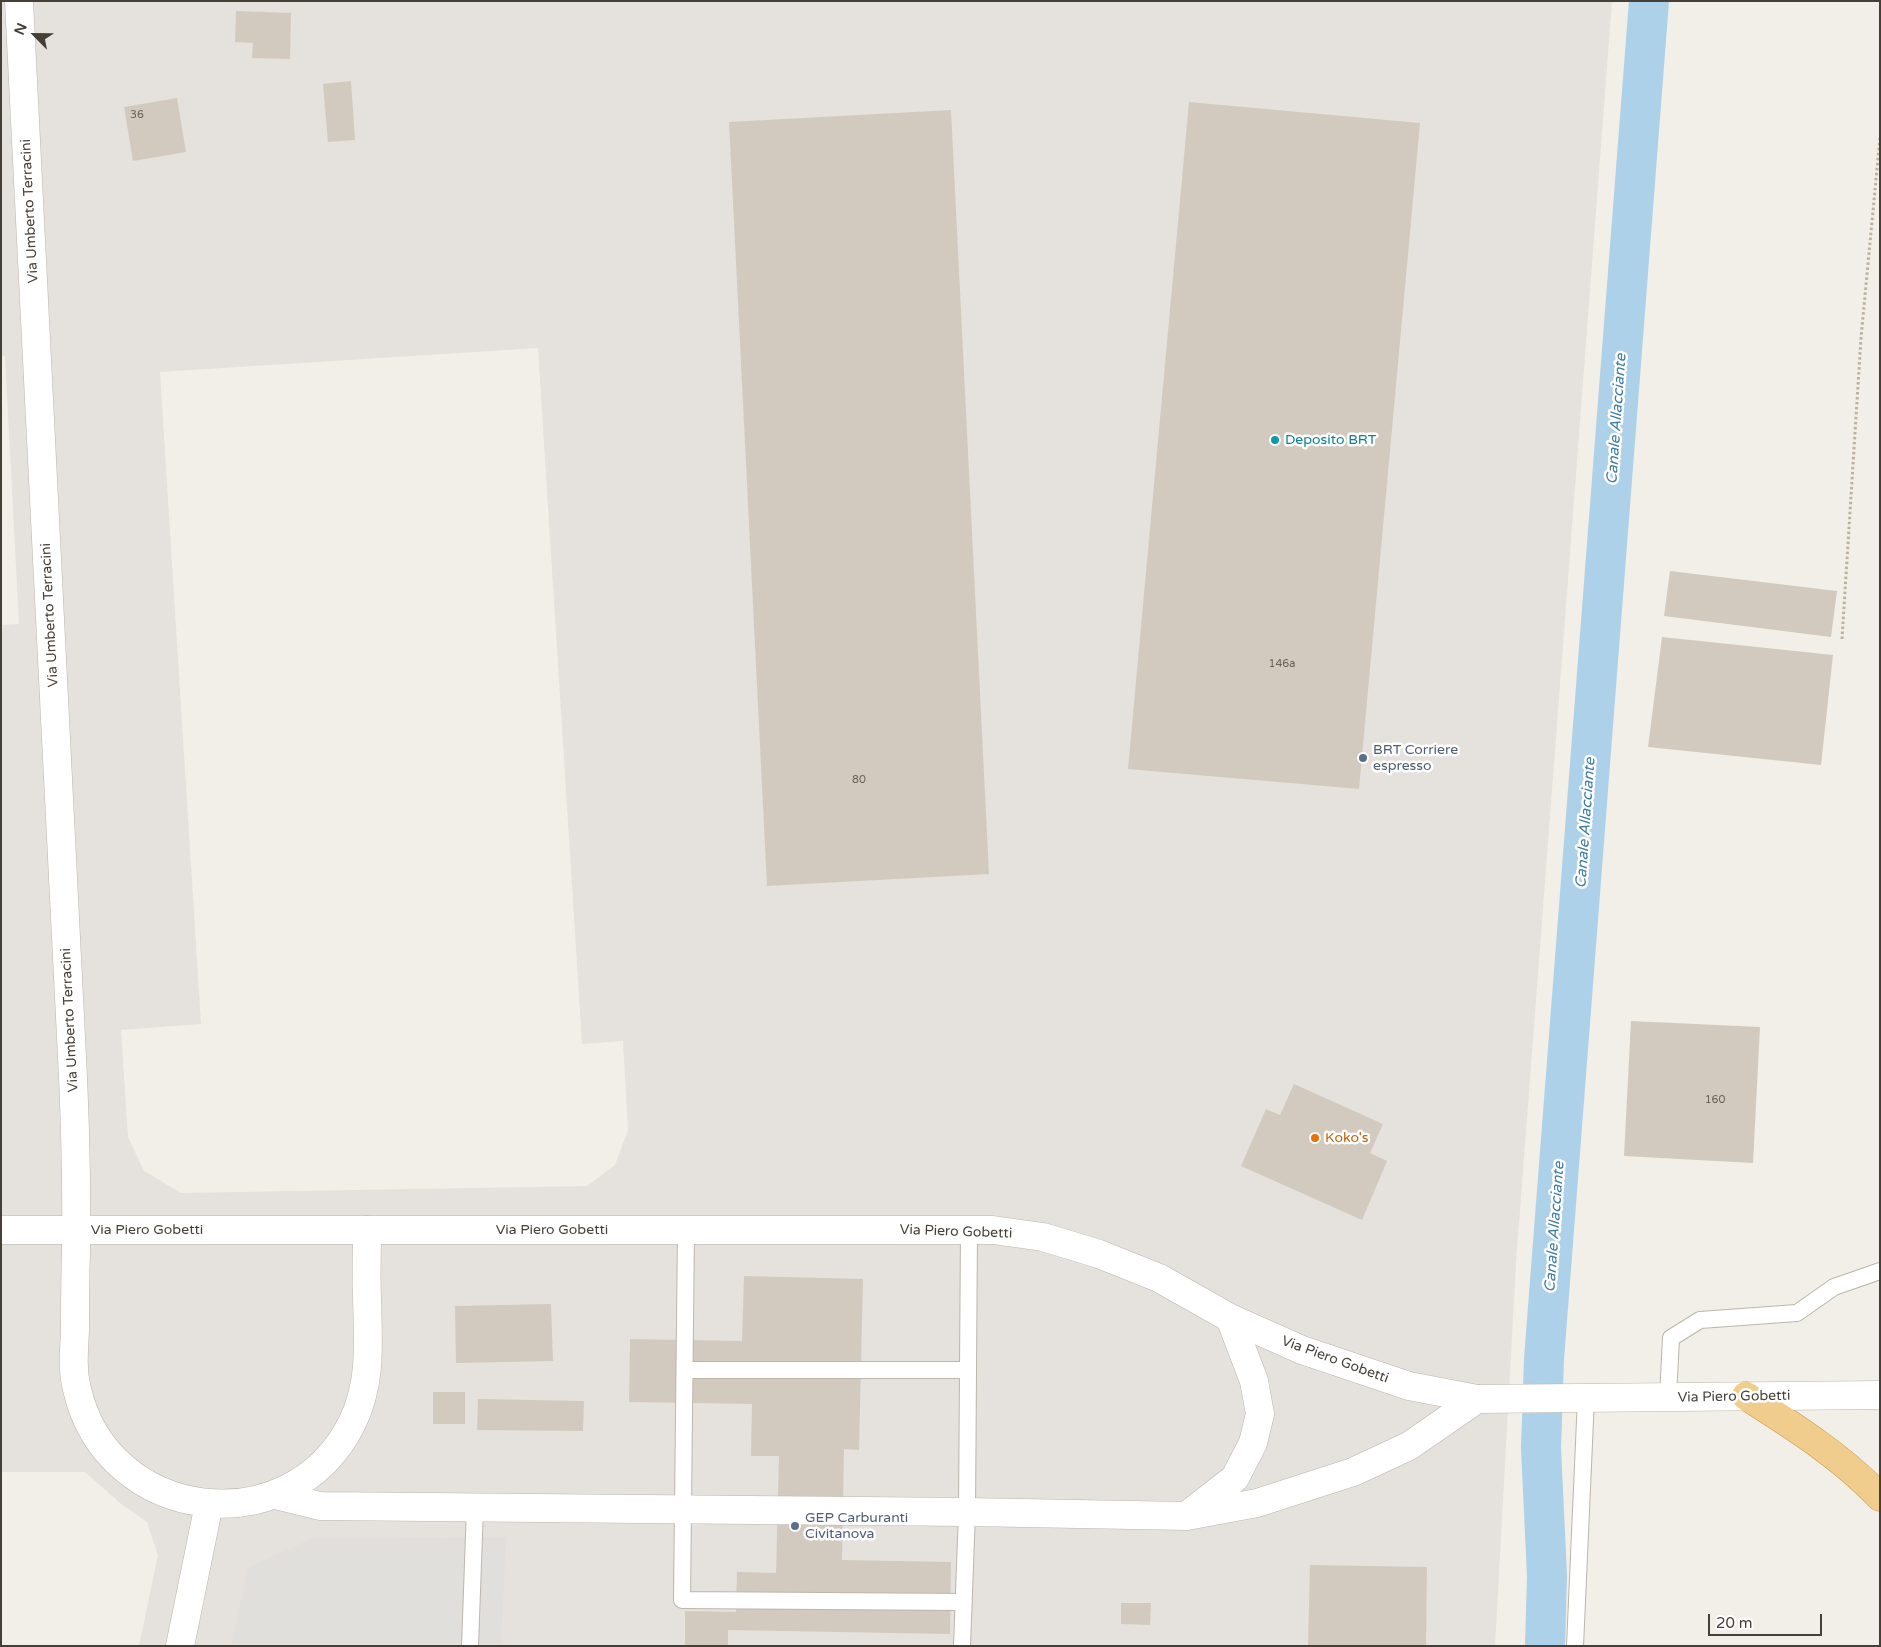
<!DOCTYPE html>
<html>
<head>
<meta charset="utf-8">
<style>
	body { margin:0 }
	#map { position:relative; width:1881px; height:1647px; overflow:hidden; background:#f2efe8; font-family:"Varela Round",sans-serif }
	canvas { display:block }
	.frame { position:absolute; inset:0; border:2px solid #453f38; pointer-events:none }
	.north { position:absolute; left:10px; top:10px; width:50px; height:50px; -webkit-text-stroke:4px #fff; paint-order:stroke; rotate:293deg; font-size:14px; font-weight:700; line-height:20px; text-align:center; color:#453f38 }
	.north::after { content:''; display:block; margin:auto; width:18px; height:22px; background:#453f38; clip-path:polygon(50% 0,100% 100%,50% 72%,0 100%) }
	.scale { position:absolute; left:1708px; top:1614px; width:114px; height:22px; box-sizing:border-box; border:2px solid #453f38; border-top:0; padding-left:6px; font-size:15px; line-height:18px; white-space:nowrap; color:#453f38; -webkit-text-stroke:4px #fff; paint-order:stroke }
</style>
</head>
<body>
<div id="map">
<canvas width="1881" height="1647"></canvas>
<div class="frame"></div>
<div class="north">N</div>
<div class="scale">20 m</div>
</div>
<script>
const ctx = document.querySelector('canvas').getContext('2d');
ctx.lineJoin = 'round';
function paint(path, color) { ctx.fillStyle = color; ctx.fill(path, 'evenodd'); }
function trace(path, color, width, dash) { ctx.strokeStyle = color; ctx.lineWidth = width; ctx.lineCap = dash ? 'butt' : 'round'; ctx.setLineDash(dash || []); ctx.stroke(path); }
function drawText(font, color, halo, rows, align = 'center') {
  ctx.font = font + ' "Varela Round",sans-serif'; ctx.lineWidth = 5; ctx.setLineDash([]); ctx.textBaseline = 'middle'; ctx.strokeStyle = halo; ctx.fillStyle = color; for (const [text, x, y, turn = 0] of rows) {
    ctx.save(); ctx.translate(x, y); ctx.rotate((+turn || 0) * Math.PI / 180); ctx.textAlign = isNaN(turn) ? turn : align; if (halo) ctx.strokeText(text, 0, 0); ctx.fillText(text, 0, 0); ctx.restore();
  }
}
paint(new Path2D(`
	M 1,1 L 1612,1 L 1516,1263 L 1495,1646 L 139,1646 L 158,1555 L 147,1522 L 120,1503 L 85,1472 L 1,1472 L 1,625 L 19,624 L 5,356 L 1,356 ZM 538,348 L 582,1044 L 623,1041 L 628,1130 L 615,1165 L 587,1186 L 181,1193 L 144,1171 L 128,1137 L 121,1030 L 201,1024 L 160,372 Z`), '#e5e1dd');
paint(new Path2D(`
	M 506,1537 L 501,1646 L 231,1646 L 248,1568 L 311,1539 Z`), '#e1dfdc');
trace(new Path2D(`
	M 1545,1646 L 1547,1576 L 1541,1448 L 1544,1359 L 1649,1`), '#acd1e8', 40);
paint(new Path2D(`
	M 236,11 L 291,13 L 290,59 L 252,58 L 253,43 L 235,42 Z
	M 351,81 L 355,140 L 328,142 L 323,84 Z
	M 177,98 L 186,152 L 133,161 L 124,107 Z
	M 1189,102 L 1420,123 L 1359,789 L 1128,769 Z
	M 951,110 L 989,874 L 767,886 L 729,122 Z
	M 1670,571 L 1837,591 L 1831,637 L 1664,616 Z
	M 1662,637 L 1833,655 L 1821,765 L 1648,747 Z
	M 1631,1021 L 1760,1027 L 1753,1163 L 1624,1156 Z
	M 1294,1084 L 1383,1124 L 1370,1153 L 1387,1161 L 1362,1220 L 1241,1166 L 1266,1109 L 1280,1115 Z
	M 744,1276 L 863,1279 L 859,1450 L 844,1449 L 842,1560 L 951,1562 L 950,1634 L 728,1630 L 728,1646 L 685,1646 L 685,1611 L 736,1612 L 737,1572 L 776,1573 L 779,1456 L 751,1456 L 752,1404 L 629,1402 L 630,1339 L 742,1341 Z
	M 551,1304 L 553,1361 L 456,1363 L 455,1306 Z
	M 433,1392 L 465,1392 L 465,1424 L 433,1424 Z
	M 478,1399 L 584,1401 L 583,1431 L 477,1430 Z
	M 1310,1565 L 1427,1567 L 1426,1646 L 1308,1646 Z
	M 1121,1603 L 1151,1603 L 1150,1625 L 1121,1624 Z`), '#d2cabf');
const service = new Path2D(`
	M 686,1230 L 682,1600 L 964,1602
	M 685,1370 L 968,1370
	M 1668,1397 L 1671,1338 L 1700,1320 L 1797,1313 L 1834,1287 L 1880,1271
	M 470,1646 L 475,1508
	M 962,1646 L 967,1512 L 969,1230
	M 1575,1646 L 1586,1398`);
const minor = new Path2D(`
	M 19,1 C 37,347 54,692 71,1037 C 75,1109 77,1181 76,1253 C 75,1279 75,1305 75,1331 C 74,1351 72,1370 77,1389 C 107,1523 291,1546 352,1423 C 372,1383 368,1341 367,1298 C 366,1275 367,1252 367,1230
	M 275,1495 L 320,1506 L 967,1512 L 1187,1516 L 1257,1503 L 1353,1472 L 1409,1446 L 1477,1399
	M 1190,1513 L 1235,1478 L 1253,1443 L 1260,1414 L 1254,1381 L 1230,1318
	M 180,1646 L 209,1504`);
const tertiary = new Path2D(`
	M 1,1230 L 993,1230 L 1043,1237 L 1099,1254 L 1159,1278 L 1230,1318 L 1302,1350 L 1409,1386 L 1477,1399 L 1880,1395`);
const trunk = new Path2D(`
	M 1746,1396 C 1793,1426 1841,1456 1880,1497`);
trace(service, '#bcb6ac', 18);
trace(minor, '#bcb6ac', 29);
trace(tertiary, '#bcb6ac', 29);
trace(trunk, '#cb974a', 29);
trace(new Path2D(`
	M 1842,639 L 1861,338 L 1880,137`), '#bcb19f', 3, [2.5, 2.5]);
trace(service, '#fff', 16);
trace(minor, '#fff', 28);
trace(tertiary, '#fff', 28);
trace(trunk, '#f0cd8d', 28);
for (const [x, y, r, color] of [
	[1275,440,5,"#0f9aa8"],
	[1363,758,5,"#5c6f8a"],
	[1315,1138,5,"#e8710a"],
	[795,1526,5,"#5c6f8a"]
]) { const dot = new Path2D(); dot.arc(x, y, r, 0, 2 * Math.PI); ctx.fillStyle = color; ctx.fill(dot); trace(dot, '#fff', 2); }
drawText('11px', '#68625a', null, [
	["36",137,115],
	["146a",1282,664],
	["80",859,780],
	["160",1715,1100]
]);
drawText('14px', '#453f38', '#fff', [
	["Via Umberto Terracini",30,211,-93],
	["Via Umberto Terracini",50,615,-93],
	["Via Umberto Terracini",70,1020,-93],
	["Via Piero Gobetti",147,1230],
	["Via Piero Gobetti",552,1230],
	["Via Piero Gobetti",956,1232,2],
	["Via Piero Gobetti",1335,1360,20],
	["Via Piero Gobetti",1734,1397,-1]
]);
drawText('14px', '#0d838f', '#fff', [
	["Deposito BRT",1285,440]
], 'left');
drawText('14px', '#4e5e75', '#fff', [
	["BRT Corriere",1373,750],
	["espresso",1373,766],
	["GEP Carburanti",805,1518],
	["Civitanova",805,1534]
], 'left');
drawText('14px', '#c56008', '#fff', [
	["Koko's",1325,1138]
], 'left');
drawText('italic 15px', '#3e7ca4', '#fff', [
	["Canale Allacciante",1617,419,-86],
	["Canale Allacciante",1586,823,-86],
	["Canale Allacciante",1555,1227,-86]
]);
</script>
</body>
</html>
